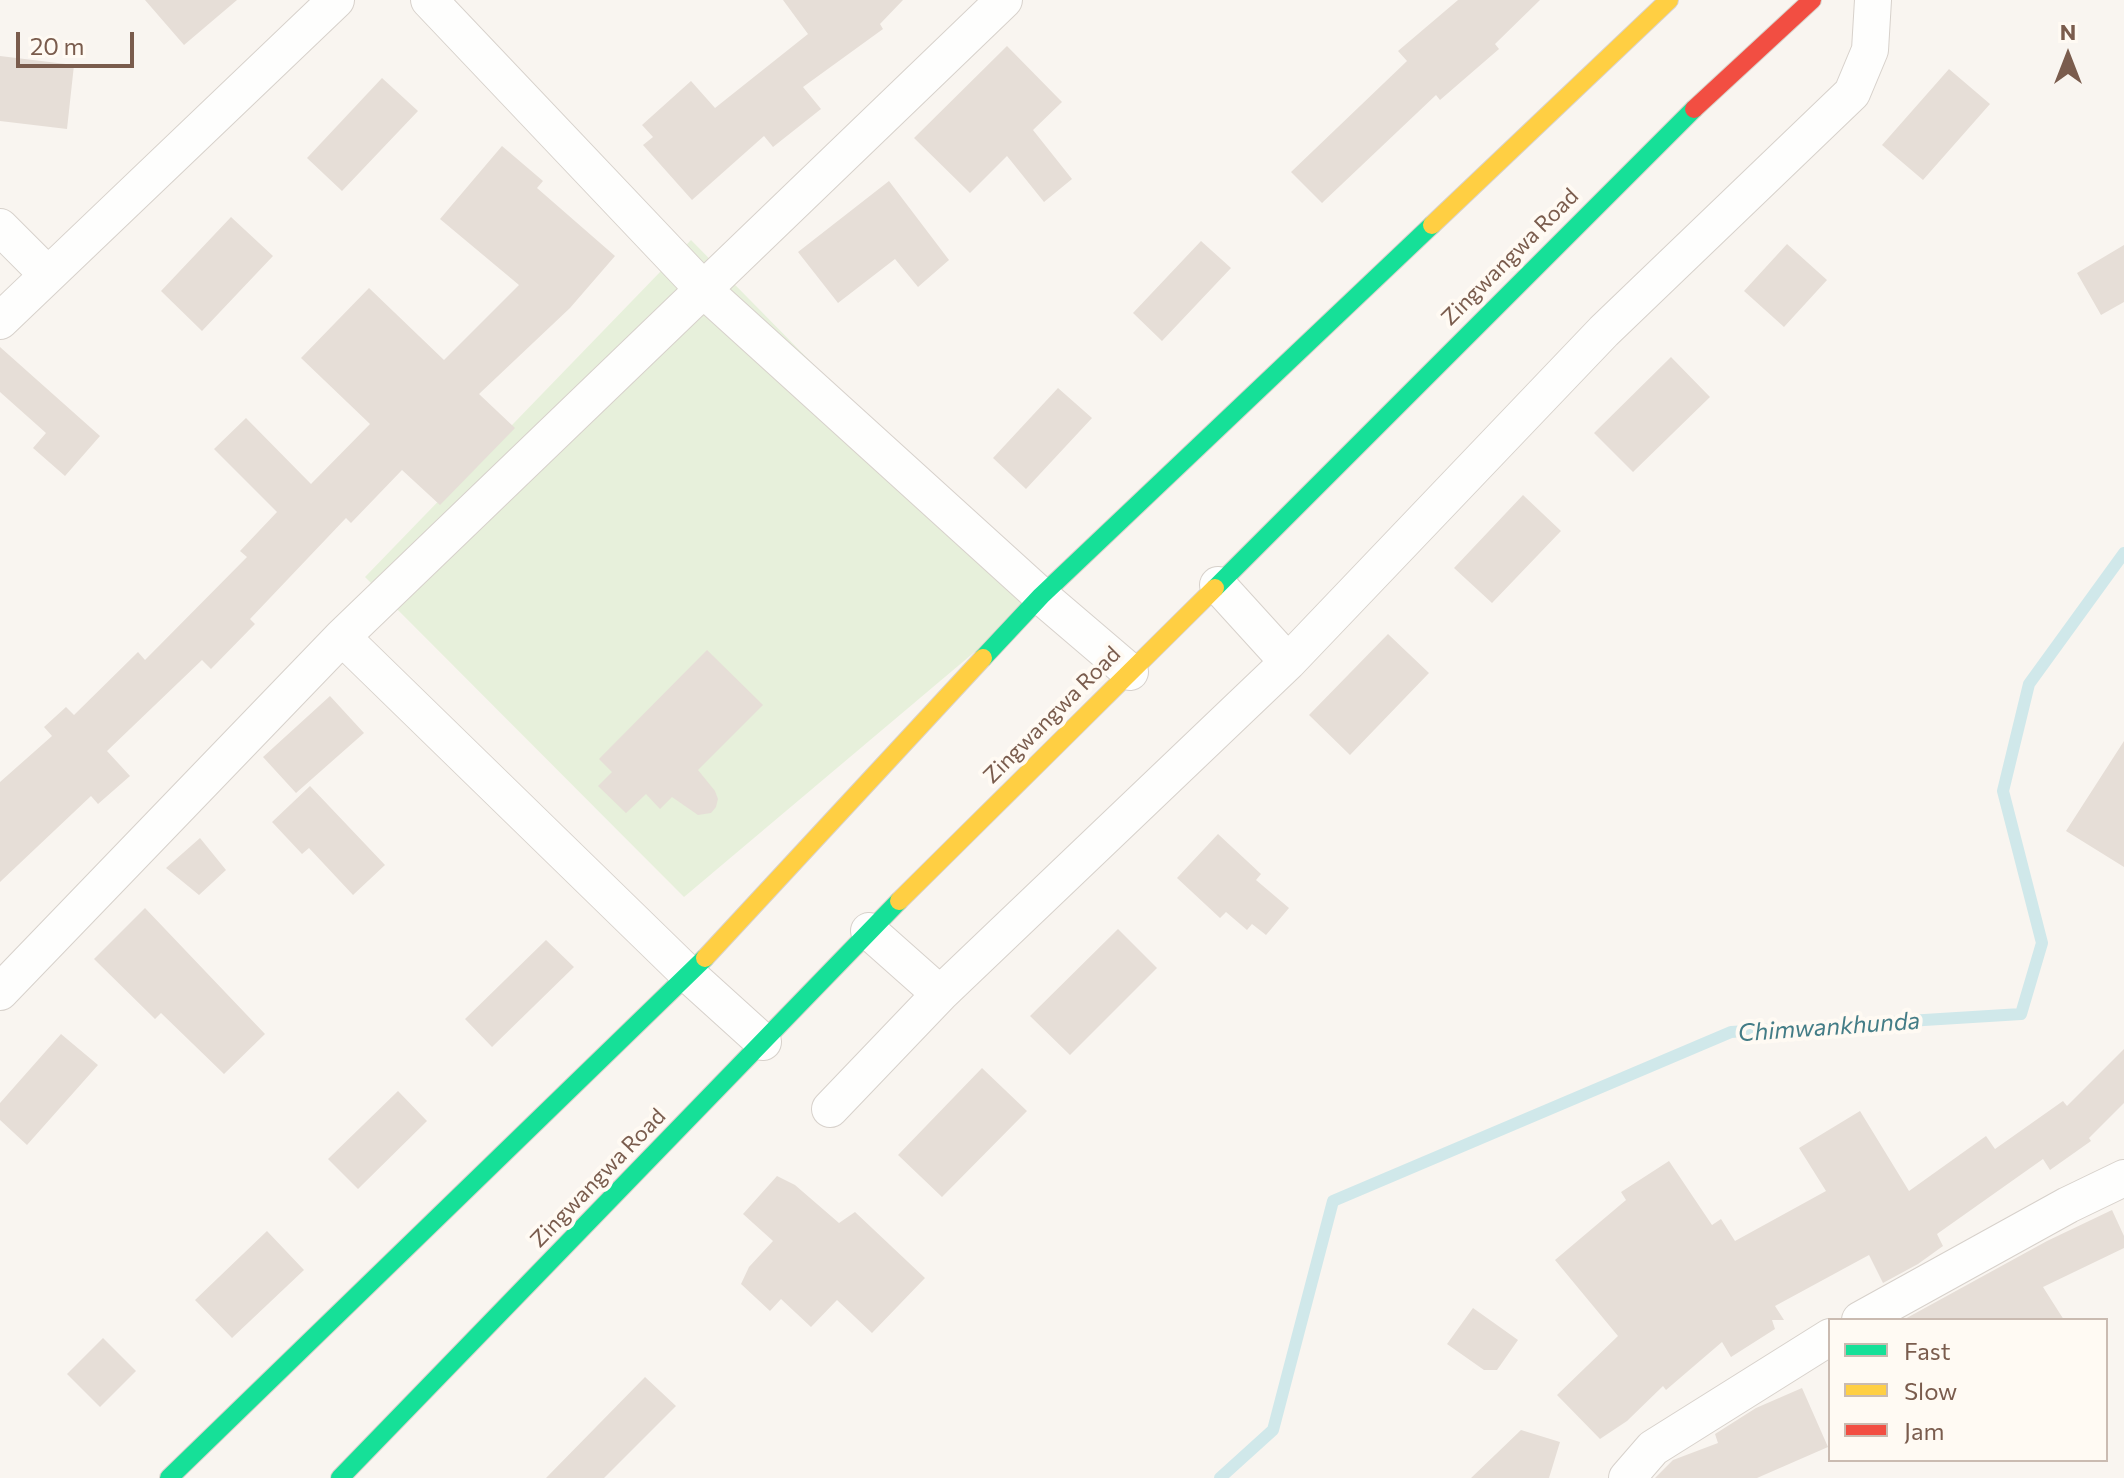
<!DOCTYPE html>
<html>
<head>
<meta charset="utf-8">
<style>
	body { margin:0 }
	#map { position:relative; width:2124px; height:1478px; overflow:hidden; background:#f9f5f0; font-family:Commissioner,sans-serif }
	canvas { display:block }
	.legend { position:absolute; left:1828px; top:1318px; width:280px; height:144px; box-sizing:border-box; background:#fffaf3; border:2px solid #cabbb1; margin:0; padding:10px 14px; list-style:none; font-size:24px; color:#7a5c4d }
	.legend li { display:flex; align-items:center; gap:16px; height:40px }
	.legend b { width:40px; border:2px solid #cabbb1 }
	.north { position:absolute; left:2028px; top:16px; width:80px; height:80px; -webkit-text-stroke:6px #fffaf3; paint-order:stroke; rotate:0deg; font-size:22px; font-weight:700; line-height:32px; text-align:center; color:#7a5c4d }
	.north::after { content:''; display:block; margin:auto; width:28px; height:36px; background:#7a5c4d; clip-path:polygon(50% 0,100% 100%,50% 72%,0 100%) }
	.scale { position:absolute; left:16px; top:32px; width:118px; height:36px; box-sizing:border-box; border:4px solid #7a5c4d; border-top:0; padding-left:10px; font-size:24px; line-height:28px; white-space:nowrap; color:#7a5c4d; -webkit-text-stroke:6px #fffaf3; paint-order:stroke }
</style>
</head>
<body>
<div id="map">
<canvas width="2124" height="1478"></canvas>
<ul class="legend">
<li><b style="height:10px;background:#16e098"></b>Fast</li>
<li><b style="height:10px;background:#ffcf43"></b>Slow</li>
<li><b style="height:10px;background:#f24e42"></b>Jam</li>
</ul>
<div class="north">N</div>
<div class="scale">20 m</div>
</div>
<script>
const ctx = document.querySelector('canvas').getContext('2d');
ctx.lineJoin = 'round';
function paint(path, color) { ctx.fillStyle = color; ctx.fill(path, 'evenodd'); }
function trace(path, color, width, dash) { ctx.strokeStyle = color; ctx.lineWidth = width; ctx.lineCap = dash ? 'butt' : 'round'; ctx.setLineDash(dash || []); ctx.stroke(path); }
function drawText(font, color, halo, rows, align = 'center') {
  ctx.font = font + ' Commissioner,sans-serif'; ctx.lineWidth = 8; ctx.setLineDash([]); ctx.textBaseline = 'middle'; ctx.strokeStyle = halo; ctx.fillStyle = color; for (const [text, x, y, turn = 0] of rows) {
    ctx.save(); ctx.translate(x, y); ctx.rotate((+turn || 0) * Math.PI / 180); ctx.textAlign = isNaN(turn) ? turn : align; if (halo) ctx.strokeText(text, 0, 0); ctx.fillText(text, 0, 0); ctx.restore();
  }
}
paint(new Path2D(`
	M 691,240 L 1041,596 L 684,897 L 365,577 Z`), '#e7f0db');
trace(new Path2D(`
	M 1220,1478 L 1273,1430 L 1333,1201 L 1731,1032 L 2021,1014 L 2042,943 L 2003,791 L 2029,684 L 2124,553`), '#d0e8ea', 12);
paint(new Path2D(`
	M 145,0 L 237,0 L 184,45 Z
	M 783,0 L 903,0 L 880,24 L 883,29 L 803,87 L 821,109 L 773,147 L 764,136 L 692,200 L 643,145 L 653,137 L 642,125 L 691,81 L 715,108 L 808,34 Z
	M 1458,0 L 1540,0 L 1495,44 L 1499,49 L 1440,100 L 1436,95 L 1322,203 L 1291,172 L 1407,61 L 1398,51 Z
	M 1007,46 L 1062,102 L 1033,130 L 1072,179 L 1044,202 L 1007,156 L 970,193 L 914,138 Z
	M 0,56 L 74,65 L 67,129 L 0,121 Z
	M 1949,69 L 1990,104 L 1923,180 L 1882,145 Z
	M 382,78 L 418,111 L 342,191 L 307,158 Z
	M 502,146 L 543,181 L 537,188 L 615,256 L 570,308 L 479,394 L 515,428 L 440,505 L 402,470 L 351,523 L 346,518 L 250,619 L 255,624 L 211,669 L 202,660 L 107,751 L 130,776 L 98,804 L 91,796 L 0,882 L 0,782 L 52,736 L 44,727 L 66,707 L 74,715 L 138,652 L 145,660 L 247,557 L 240,551 L 277,512 L 214,449 L 246,418 L 311,484 L 370,424 L 301,358 L 369,288 L 444,360 L 519,285 L 440,219 Z
	M 889,181 L 949,260 L 918,287 L 895,259 L 838,303 L 798,252 Z
	M 231,217 L 273,256 L 202,331 L 161,291 Z
	M 1201,241 L 1231,268 L 1162,341 L 1133,313 Z
	M 1787,244 L 1827,280 L 1784,327 L 1744,291 Z
	M 2124,245 L 2124,302 L 2101,315 L 2077,273 Z
	M 0,347 L 100,436 L 65,476 L 33,448 L 46,433 L 0,392 Z
	M 1671,357 L 1710,397 L 1633,472 L 1594,433 Z
	M 1058,388 L 1092,418 L 1026,489 L 993,458 Z
	M 1523,495 L 1561,531 L 1492,603 L 1454,568 Z
	M 1388,634 L 1429,673 L 1350,755 L 1309,715 Z
	M 707,650 L 763,705 L 698,770 L 715,791 L 718,799 L 716,807 L 711,813 L 698,815 L 672,797 L 660,809 L 646,794 L 626,813 L 598,786 L 612,772 L 599,759 Z
	M 330,696 L 364,733 L 296,793 L 263,757 Z
	M 2124,741 L 2124,867 L 2066,831 Z
	M 310,786 L 385,865 L 353,895 L 309,848 L 302,854 L 272,822 Z
	M 1218,834 L 1261,874 L 1256,880 L 1289,908 L 1266,935 L 1252,924 L 1247,930 L 1226,912 L 1220,918 L 1177,878 Z
	M 200,838 L 226,870 L 199,895 L 166,868 Z
	M 145,908 L 265,1034 L 224,1074 L 161,1013 L 155,1019 L 94,959 Z
	M 1118,929 L 1157,968 L 1070,1055 L 1030,1016 Z
	M 546,940 L 574,967 L 492,1047 L 465,1019 Z
	M 61,1034 L 98,1065 L 27,1145 L 0,1120 L 0,1103 Z
	M 2124,1049 L 2124,1103 L 2089,1138 L 2091,1141 L 2050,1170 L 2043,1159 L 1937,1234 L 1943,1246 L 1918,1264 L 1883,1283 L 1869,1255 L 1775,1306 L 1784,1320 L 1772,1320 L 1775,1329 L 1731,1357 L 1722,1342 L 1666,1390 L 1663,1386 L 1627,1421 L 1600,1439 L 1557,1395 L 1618,1336 L 1555,1260 L 1626,1200 L 1621,1192 L 1669,1161 L 1712,1225 L 1721,1219 L 1735,1241 L 1826,1191 L 1799,1148 L 1860,1111 L 1909,1191 L 1986,1136 L 1995,1149 L 2063,1101 L 2067,1106 Z
	M 982,1068 L 1027,1111 L 942,1197 L 898,1155 Z
	M 398,1091 L 427,1121 L 358,1189 L 328,1159 Z
	M 777,1176 L 795,1185 L 839,1223 L 855,1212 L 925,1278 L 872,1333 L 837,1300 L 811,1327 L 781,1299 L 770,1311 L 741,1284 L 749,1267 L 773,1241 L 743,1214 Z
	M 2112,1210 L 2124,1236 L 2124,1248 L 2043,1287 L 2064,1320 L 1903,1320 L 2047,1241 Z
	M 267,1231 L 304,1270 L 232,1338 L 195,1300 Z
	M 1473,1308 L 1518,1340 L 1497,1370 L 1484,1370 L 1447,1344 Z
	M 103,1338 L 136,1371 L 100,1407 L 67,1374 Z
	M 645,1377 L 676,1406 L 604,1478 L 546,1478 Z
	M 1802,1388 L 1828,1447 L 1757,1478 L 1655,1478 L 1673,1460 L 1718,1443 L 1715,1434 L 1756,1408 Z
	M 1521,1430 L 1560,1442 L 1549,1478 L 1471,1478 Z`), '#e6ded7');
const street = new Path2D(`
	M 429,0 L 705,291 L 1041,596 L 1130,672
	M 0,227 L 47,274
	M 0,321 L 336,0
	M 1218,585 L 1288,662
	M 342,637 L 689,975 L 763,1042
	M 0,992 L 342,637 L 1004,0
	M 940,994 L 1288,662 L 1604,331 L 1852,93 L 1870,50 L 1873,0
	M 830,1109 L 940,994 L 869,931
	M 1860,1320 L 2068,1205 L 2124,1178
	M 1627,1478 L 1653,1448 L 1830,1337`);
const fast = new Path2D(`
	M 1215,588 L 1694,109
	M 983,658 L 1041,596 L 1432,225
	M 169,1478 L 705,958
	M 340,1478 L 899,901`);
const slow = new Path2D(`
	M 1432,225 L 1669,0
	M 899,901 L 1215,588
	M 705,958 L 983,658`);
const jam = new Path2D(`
	M 1694,109 L 1812,0`);
trace(street, '#d7d1cb', 38);
trace(fast, '#d9d2cb', 20);
trace(slow, '#d9d2cb', 20);
trace(jam, '#d9d2cb', 20);
trace(street, '#fefefd', 36);
trace(fast, '#16e098', 18);
trace(slow, '#ffcf43', 18);
trace(jam, '#f24e42', 18);
drawText('22px', '#7a5c4d', '#fffaf3', [
	["Zingwangwa Road",1510,257,-45],
	["Zingwangwa Road",1052,715,-45],
	["Zingwangwa Road",598,1178,-46]
]);
drawText('italic 24px', '#437c86', '#fffaf3', [
	["Chimwankhunda",1829,1027,-4]
]);
</script>
</body>
</html>
